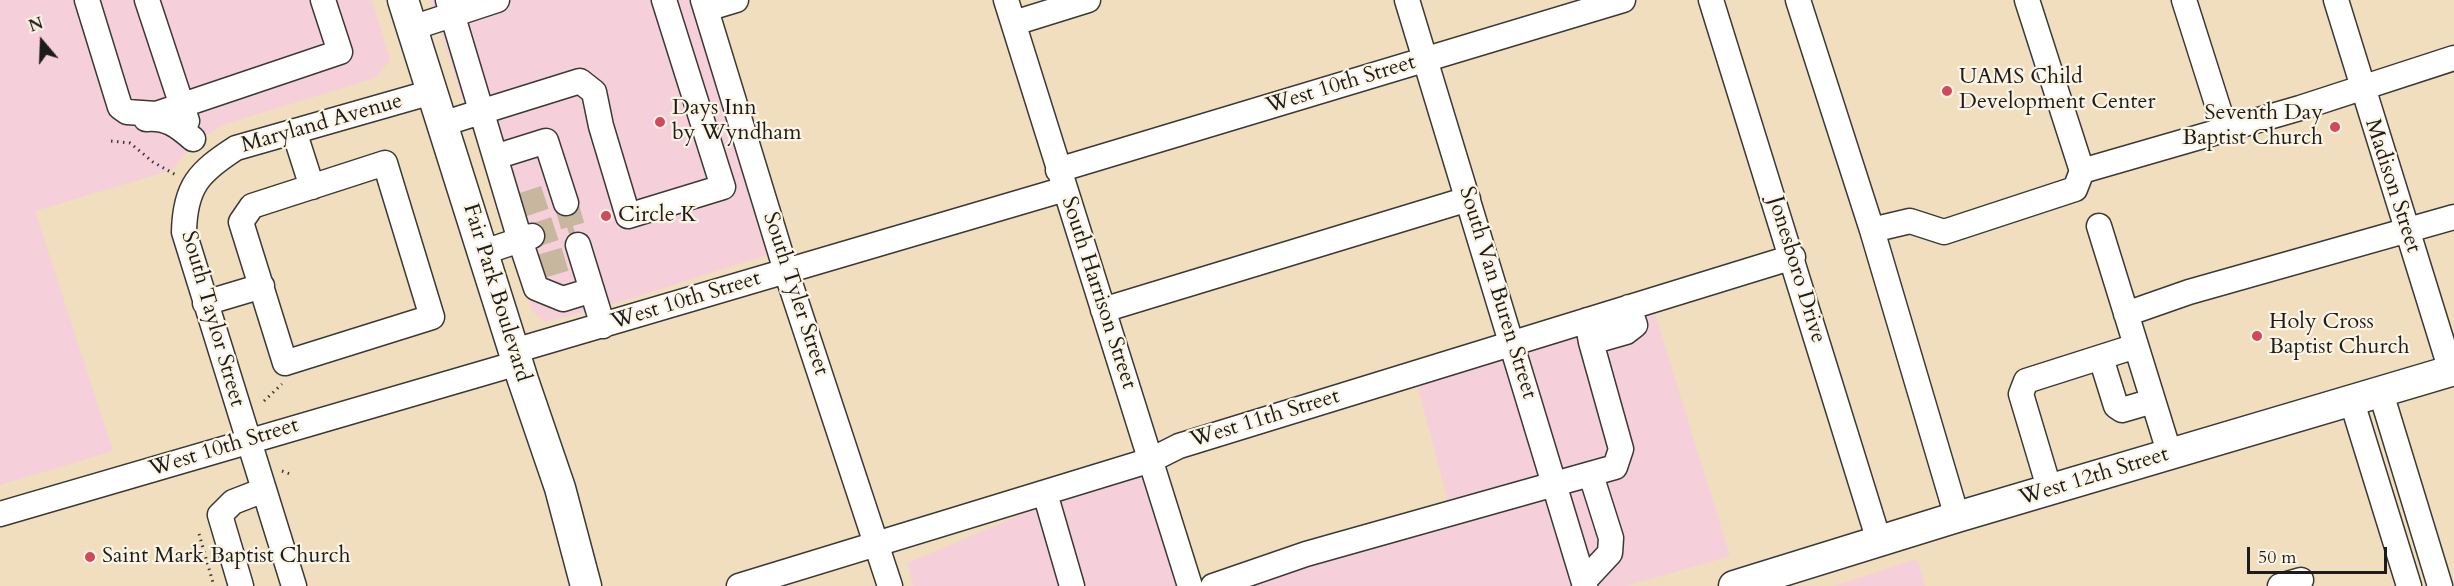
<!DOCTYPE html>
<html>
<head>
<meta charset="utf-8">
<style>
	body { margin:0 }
	#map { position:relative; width:2454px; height:586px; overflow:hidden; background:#f1debe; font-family:Cardo,serif }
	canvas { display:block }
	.north { position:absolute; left:12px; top:12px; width:60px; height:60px; -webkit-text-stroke:4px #fcf5e5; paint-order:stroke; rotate:341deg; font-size:16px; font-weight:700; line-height:24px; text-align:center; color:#1c1c1c }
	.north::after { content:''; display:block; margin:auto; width:21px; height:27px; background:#1c1c1c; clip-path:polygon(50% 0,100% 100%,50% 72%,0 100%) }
	.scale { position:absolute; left:2247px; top:547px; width:140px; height:27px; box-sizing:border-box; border:3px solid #1c1c1c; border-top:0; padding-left:8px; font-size:18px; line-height:21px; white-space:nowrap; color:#1c1c1c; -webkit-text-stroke:4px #fcf5e5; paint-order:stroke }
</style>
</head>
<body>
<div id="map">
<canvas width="2454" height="586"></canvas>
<div class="north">N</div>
<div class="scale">50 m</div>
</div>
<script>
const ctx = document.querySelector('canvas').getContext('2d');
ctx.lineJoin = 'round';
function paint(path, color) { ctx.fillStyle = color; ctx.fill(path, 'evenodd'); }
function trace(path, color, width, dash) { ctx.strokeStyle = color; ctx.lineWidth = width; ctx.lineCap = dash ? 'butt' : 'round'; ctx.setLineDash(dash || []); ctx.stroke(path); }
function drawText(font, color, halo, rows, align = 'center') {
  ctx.font = font + ' Cardo,serif'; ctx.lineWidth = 4.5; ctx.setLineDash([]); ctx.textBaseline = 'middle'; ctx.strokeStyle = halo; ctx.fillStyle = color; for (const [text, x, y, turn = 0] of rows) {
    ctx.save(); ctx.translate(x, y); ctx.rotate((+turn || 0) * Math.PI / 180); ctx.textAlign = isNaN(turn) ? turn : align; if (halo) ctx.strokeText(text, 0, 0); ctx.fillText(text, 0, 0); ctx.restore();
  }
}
paint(new Path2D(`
	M 0,0 L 372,0 L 390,60 L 375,78 L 225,124 L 195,142 L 172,170 L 35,211 L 113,451 L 0,485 Z
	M 430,0 L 690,0 L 767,255 L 597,309 L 545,322 L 532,311 Z
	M 1651,301 L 1730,556 L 1626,586 L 1213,586 L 1451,513 L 1414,373 Z
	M 1151,460 L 1190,586 L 913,586 L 907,563 Z
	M 1917,559 L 1925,586 L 1835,586 Z`), '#f5cfda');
trace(new Path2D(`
	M 566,203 L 578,245
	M 522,205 L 549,196
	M 532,236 L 572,223
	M 542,266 L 569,258`), '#c6b79e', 24, [24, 12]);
const minor = new Path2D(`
	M 87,0 L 120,107 L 127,112 L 156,114 L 340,52 L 323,0
	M 147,0 L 187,121
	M 448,0 L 520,240 L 484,252
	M 703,0 L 786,271 L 890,586
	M 1006,0 L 1190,586
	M 1407,0 L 1585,586
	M 1711,0 L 1879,541
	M 1798,0 L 1872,230 L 1957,517
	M 2027,0 L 2082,171
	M 2184,0 L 2225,129
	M 2336,0 L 2451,371
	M 706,9 L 736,0
	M 1014,23 L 1088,0
	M 412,28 L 497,0
	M 146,119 C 167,117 178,126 193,139
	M 442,124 L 580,81 L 594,92 L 601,126 L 628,216 L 723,187 L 664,0
	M 294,131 L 312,187
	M 495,157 L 546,141 L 566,203
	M 385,163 L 432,317 L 285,363 L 241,222 L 252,206 Z
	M 1058,170 L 1623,0
	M 2082,171 L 2300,108 L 2454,58
	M 2099,226 L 2170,455
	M 1872,230 L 1910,221 L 1944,232 L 2075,189 L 2082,171
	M 532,236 L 520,240 L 536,288 L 563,299 L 592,290
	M 578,245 L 603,326
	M 205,303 L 262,286
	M 1103,310 L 1468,199
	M 2126,314 L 2189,292 L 2454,217
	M 1591,342 L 1626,332 L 1635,325 L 1629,307
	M 514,351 L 1065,189
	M 2101,358 L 2116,406 L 2122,410 L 2153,401
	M 2381,393 L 2440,586
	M 2352,402 L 2409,586
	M 2050,491 L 2021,394 L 2026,381 L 2136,346
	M 1045,493 L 1072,586
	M 0,514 L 518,363
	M 1584,581 L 1610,553 L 1611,538 L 1591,475
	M 241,586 L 220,515 L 233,502 L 264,490
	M 294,586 L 184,232 C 185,186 199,172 236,148 L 432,92
	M 739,586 L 1151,460 L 1179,446 L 1793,257
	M 1213,586 L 1306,554 L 1615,467 L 1621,449 L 1591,342 L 1587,320
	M 2280,586 L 2301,580`);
const major = new Path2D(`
	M 403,0 L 523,380 L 560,488 L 586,586
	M 1734,586 L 1957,517 L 2454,370`);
trace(minor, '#3c3934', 27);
trace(major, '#3c3934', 33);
trace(new Path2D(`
	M 111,141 L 130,143 L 153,162 L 176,175
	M 264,401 L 282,384
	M 282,471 L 293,475
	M 199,534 L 214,586`), '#3c3934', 3, [1.5, 4.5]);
trace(minor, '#fff', 24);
trace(major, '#fff', 30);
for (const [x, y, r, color] of [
	[1947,91,6,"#d1495b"],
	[660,122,6,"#d1495b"],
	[2335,127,6,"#d1495b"],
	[606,216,6,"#d1495b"],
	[2257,336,6,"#d1495b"],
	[90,557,6,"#d1495b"]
]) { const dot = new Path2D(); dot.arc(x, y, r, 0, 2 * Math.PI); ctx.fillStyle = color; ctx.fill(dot); trace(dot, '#fcf5e5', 2); }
drawText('22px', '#1c1c1c', '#fcf5e5', [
	["UAMS Child",1959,78],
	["Development Center",1959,103],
	["Days Inn",672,109],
	["by Wyndham",672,134],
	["Seventh Day",2323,114,"right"],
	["Baptist Church",2323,139,"right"],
	["Circle K",618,216],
	["Holy Cross",2269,323],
	["Baptist Church",2269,348],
	["Saint Mark Baptist Church",102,557]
], 'left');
drawText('22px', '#1c1c1c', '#fcf5e5', [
	["West 10th Street",1341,85,-17],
	["Maryland Avenue",322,124,-16],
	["Madison Street",2392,186,72],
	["Jonesboro Drive",1796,270,73],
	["Fair Park Boulevard",496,293,73],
	["South Harrison Street",1098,293,72],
	["South Van Buren Street",1497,293,73],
	["South Tyler Street",795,294,72],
	["West 10th Street",686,301,-17],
	["South Taylor Street",212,319,74],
	["West 11th Street",1265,419,-17],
	["West 10th Street",224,448,-17],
	["West 12th Street",2094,477,-17]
]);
</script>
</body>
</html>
